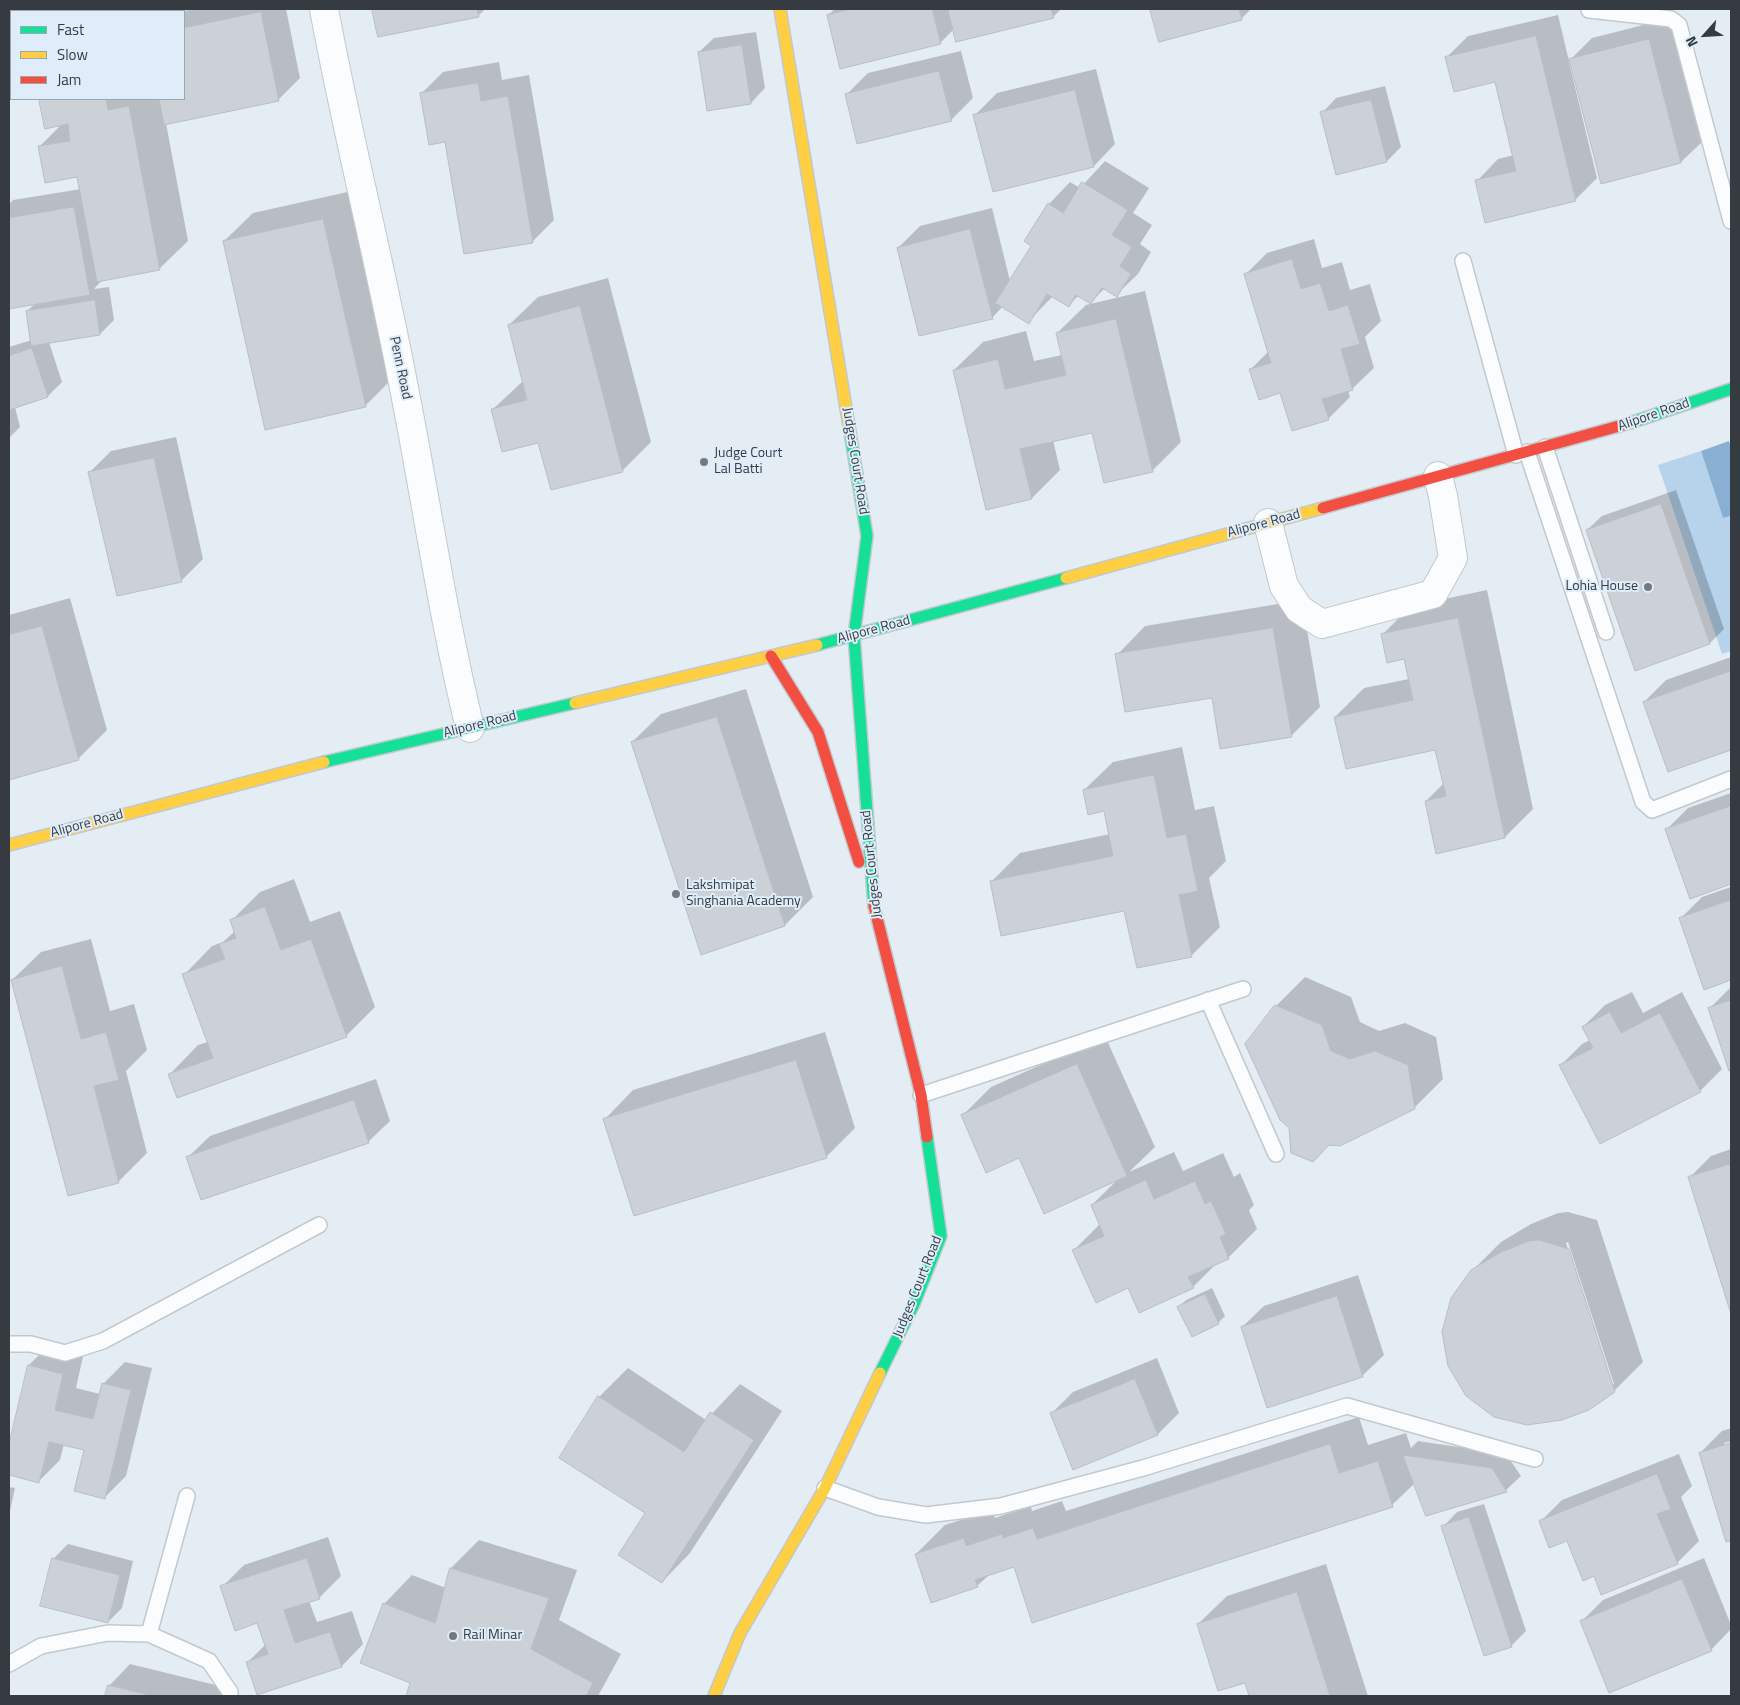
<!DOCTYPE html>
<html>
<head>
<meta charset="utf-8">
<style>
	body { margin:0 }
	#map { position:relative; width:1740px; height:1705px; overflow:hidden; background:#e5edf4; font-family:"Titillium Web",sans-serif }
	canvas { display:block }
	.frame { position:absolute; inset:0; border:10px solid #353b40; pointer-events:none }
	.legend { position:absolute; left:10px; top:10px; width:175px; height:90px; box-sizing:border-box; background:#dfedfa; border:1px solid #9ba6b0; margin:0; padding:6px 9px; list-style:none; font-size:15px; color:#353b40 }
	.legend li { display:flex; align-items:center; gap:10px; height:25px }
	.legend b { width:25px; border:1px solid #9ba6b0 }
	.north { position:absolute; left:1680px; top:10px; width:50px; height:50px; -webkit-text-stroke:4px #dfedfa; paint-order:stroke; rotate:244deg; font-size:14px; font-weight:700; line-height:20px; text-align:center; color:#353b40 }
	.north::after { content:''; display:block; margin:auto; width:18px; height:22px; background:#353b40; clip-path:polygon(50% 0,100% 100%,50% 72%,0 100%) }
</style>
</head>
<body>
<div id="map">
<canvas width="1740" height="1705"></canvas>
<div class="frame"></div>
<ul class="legend">
<li><b style="height:6px;background:#16e098"></b>Fast</li>
<li><b style="height:6px;background:#ffcf43"></b>Slow</li>
<li><b style="height:6px;background:#f24e42"></b>Jam</li>
</ul>
<div class="north">N</div>
</div>
<script>
const ctx = document.querySelector('canvas').getContext('2d');
ctx.lineJoin = 'round';
function paint(path, color) { ctx.fillStyle = color; ctx.fill(path, 'evenodd'); }
function trace(path, color, width, dash) { ctx.strokeStyle = color; ctx.lineWidth = width; ctx.lineCap = dash ? 'butt' : 'round'; ctx.setLineDash(dash || []); ctx.stroke(path); }
function drawText(font, color, halo, rows, align = 'center') {
  ctx.font = font + ' "Titillium Web",sans-serif'; ctx.lineWidth = 4; ctx.setLineDash([]); ctx.textBaseline = 'middle'; ctx.strokeStyle = halo; ctx.fillStyle = color; for (const [text, x, y, turn = 0] of rows) {
    ctx.save(); ctx.translate(x, y); ctx.rotate((+turn || 0) * Math.PI / 180); ctx.textAlign = isNaN(turn) ? turn : align; if (halo) ctx.strokeText(text, 0, 0); ctx.fillText(text, 0, 0); ctx.restore();
  }
}
paint(new Path2D(`
	M 1701,451 L 1723,518 L 1731,516 L 1731,651 L 1722,654 L 1658,465 Z`), '#b7d3ec');
paint(new Path2D(`
	M 1729,441 L 1731,447 L 1731,516 L 1723,518 L 1701,451 Z`), '#89b0d3');
paint(new Path2D(`
	M 87,9 L 123,9 L 123,11 L 74,11 Z
	M 195,9 L 286,9 L 300,78 L 278,100 L 166,123 L 188,241 L 159,269 L 103,279 L 94,289 L 109,287 L 114,320 L 100,334 L 49,342 L 62,382 L 48,396 L 15,407 L 20,427 L 9,438 L 9,347 L 32,340 L 27,311 L 36,303 L 9,307 L 9,204 L 13,200 L 81,189 L 78,176 L 39,147 L 62,124 L 46,127 L 41,99 L 184,99 L 183,11 Z
	M 374,9 L 485,9 L 478,16 L 379,36 Z
	M 835,9 L 1061,9 L 1053,17 L 954,29 L 940,43 L 828,15 Z
	M 1151,9 L 1251,9 L 1241,19 L 1160,41 Z
	M 1558,15 L 1569,61 L 1592,38 L 1671,18 L 1703,141 L 1681,162 L 1602,182 L 1571,61 L 1569,62 L 1597,178 L 1575,200 L 1477,181 L 1498,159 L 1514,155 L 1496,81 L 1446,58 L 1468,36 Z
	M 756,32 L 765,88 L 751,103 L 699,52 L 714,38 Z
	M 961,51 L 973,98 L 951,120 L 846,95 L 868,73 Z
	M 499,62 L 502,80 L 529,75 L 554,220 L 532,242 L 446,141 L 421,94 L 443,72 Z
	M 1096,69 L 1115,144 L 1094,166 L 975,115 L 997,93 Z
	M 1385,86 L 1401,147 L 1387,161 L 1322,113 L 1336,98 Z
	M 1105,161 L 1149,188 L 1133,213 L 1152,225 L 1140,244 L 1151,252 L 1138,274 L 1116,295 L 1105,288 L 1091,302 L 1079,295 L 1069,305 L 1053,296 L 1028,322 L 1003,306 L 992,318 L 898,248 L 920,226 L 992,208 L 1010,281 L 1032,246 L 1049,204 L 1070,182 L 1080,188 Z
	M 352,191 L 394,377 L 365,406 L 224,241 L 253,213 Z
	M 1314,239 L 1322,268 L 1342,262 L 1350,290 L 1370,284 L 1381,321 L 1365,337 L 1374,368 L 1352,389 L 1348,390 L 1350,397 L 1328,419 L 1281,392 L 1251,369 L 1269,351 L 1245,275 L 1267,253 Z
	M 608,278 L 651,442 L 622,471 L 539,441 L 492,410 L 524,380 L 509,325 L 538,297 Z
	M 1145,291 L 1181,442 L 1152,471 L 1093,431 L 1053,440 L 1060,470 L 1032,498 L 954,370 L 983,342 L 1026,331 L 1034,361 L 1062,355 L 1057,333 L 1086,305 Z
	M 176,437 L 203,559 L 182,580 L 90,472 L 111,451 Z
	M 1676,490 L 1724,629 L 1710,643 L 1636,669 L 1587,530 L 1602,516 Z
	M 1487,590 L 1533,809 L 1505,837 L 1426,801 L 1444,783 L 1436,748 L 1335,717 L 1364,688 L 1409,679 L 1405,658 L 1382,635 L 1411,606 Z
	M 70,598 L 107,730 L 78,759 L 9,778 L 9,615 Z
	M 1302,600 L 1320,707 L 1291,736 L 1213,696 L 1117,655 L 1145,626 Z
	M 1731,657 L 1731,748 L 1669,770 L 1644,702 L 1666,680 Z
	M 746,689 L 813,897 L 785,925 L 632,742 L 661,714 Z
	M 1182,747 L 1195,810 L 1214,806 L 1226,861 L 1209,878 L 1220,927 L 1191,956 L 1125,909 L 991,882 L 1020,853 L 1110,834 L 1105,810 L 1084,790 L 1113,762 Z
	M 1731,793 L 1731,883 L 1691,897 L 1667,829 L 1688,808 Z
	M 294,879 L 310,922 L 340,911 L 375,1007 L 346,1036 L 170,1074 L 198,1045 L 208,1042 L 184,975 L 212,946 L 223,942 L 235,931 L 231,921 L 260,892 Z
	M 1731,887 L 1731,979 L 1705,988 L 1681,918 L 1702,897 Z
	M 91,939 L 110,1011 L 134,1004 L 147,1050 L 126,1071 L 147,1153 L 119,1181 L 69,1194 L 12,980 L 41,952 Z
	M 1305,977 L 1351,997 L 1360,1022 L 1379,1031 L 1405,1023 L 1436,1037 L 1443,1079 L 1414,1108 L 1340,1144 L 1276,1006 Z
	M 1731,987 L 1731,1069 L 1730,1069 L 1709,1009 Z
	M 1632,992 L 1643,1013 L 1682,992 L 1722,1069 L 1700,1091 L 1560,1066 L 1582,1044 L 1590,1040 L 1583,1027 L 1605,1005 Z
	M 825,1032 L 855,1128 L 826,1157 L 605,1119 L 633,1090 Z
	M 1105,1036 L 1155,1147 L 1129,1172 L 1174,1152 L 1183,1171 L 1223,1153 L 1234,1177 L 1240,1173 L 1254,1205 L 1249,1210 L 1257,1229 L 1228,1258 L 1218,1262 L 1193,1287 L 1128,1287 L 1074,1250 L 1100,1224 L 1092,1205 L 1118,1179 L 1020,1156 L 962,1116 L 991,1087 Z
	M 376,1079 L 390,1121 L 368,1142 L 188,1157 L 210,1136 Z
	M 1731,1149 L 1731,1310 L 1689,1178 L 1711,1156 Z
	M 1568,1212 L 1597,1220 L 1643,1362 L 1614,1391 L 1472,1271 L 1501,1242 L 1531,1224 L 1558,1213 ZM 1568,1242 L 1614,1384 L 1612,1384 L 1566,1243 Z
	M 1358,1275 L 1384,1355 L 1362,1376 L 1242,1327 L 1264,1306 Z
	M 1212,1288 L 1225,1316 L 1218,1323 L 1179,1307 L 1186,1300 Z
	M 50,1344 L 84,1352 L 76,1388 L 100,1394 L 103,1384 L 125,1362 L 152,1368 L 126,1476 L 104,1498 L 85,1449 L 64,1444 L 60,1460 L 39,1481 L 9,1474 L 9,1449 L 29,1365 Z
	M 1157,1358 L 1179,1413 L 1158,1434 L 1051,1414 L 1073,1392 Z
	M 628,1368 L 706,1420 L 740,1384 L 782,1411 L 690,1553 L 662,1582 L 646,1513 L 560,1457 L 599,1397 Z
	M 1359,1417 L 1368,1445 L 1406,1433 L 1411,1448 L 1418,1441 L 1506,1454 L 1521,1476 L 1506,1490 L 1427,1515 L 1415,1483 L 1392,1505 L 1014,1565 L 990,1574 L 977,1586 L 916,1554 L 945,1525 L 992,1510 L 995,1518 L 1031,1506 L 1032,1511 L 1062,1501 L 1066,1511 Z
	M 1731,1428 L 1731,1441 L 1724,1443 L 1724,1446 L 1731,1444 L 1731,1539 L 1727,1541 L 1700,1453 L 1722,1431 Z
	M 1679,1454 L 1692,1486 L 1681,1497 L 1699,1541 L 1677,1563 L 1567,1539 L 1540,1522 L 1562,1500 Z
	M 9,1487 L 15,1488 L 9,1516 Z
	M 1484,1504 L 1526,1631 L 1511,1646 L 1443,1527 L 1457,1512 Z
	M 328,1537 L 341,1576 L 319,1598 L 309,1601 L 317,1622 L 352,1611 L 363,1644 L 342,1666 L 258,1693 L 248,1662 L 266,1644 L 258,1621 L 222,1587 L 244,1565 Z
	M 479,1540 L 577,1570 L 559,1620 L 621,1654 L 598,1696 L 407,1696 L 412,1682 L 384,1604 L 412,1575 L 446,1588 L 451,1568 Z
	M 68,1544 L 133,1561 L 122,1608 L 108,1622 L 53,1559 Z
	M 1704,1558 L 1731,1625 L 1731,1629 L 1711,1650 L 1581,1622 L 1603,1600 Z
	M 1326,1564 L 1368,1696 L 1250,1696 L 1246,1682 L 1198,1624 L 1227,1596 Z
	M 130,1664 L 232,1689 L 231,1696 L 106,1696 L 109,1686 Z`), '#0003');
const building = new Path2D(`
	M 372,9 L 477,9 L 479,17 L 378,37 Z
	M 851,9 L 932,9 L 941,44 L 840,69 L 827,15 Z
	M 948,9 L 1051,9 L 1054,18 L 956,42 Z
	M 1150,9 L 1239,9 L 1242,20 L 1159,42 Z
	M 261,12 L 279,101 L 164,125 L 159,99 L 184,99 L 184,28 Z
	M 1536,36 L 1576,201 L 1485,223 L 1475,180 L 1516,171 L 1495,82 L 1454,92 L 1445,57 Z
	M 1649,39 L 1681,163 L 1601,184 L 1569,59 Z
	M 742,45 L 751,104 L 707,111 L 698,52 Z
	M 939,71 L 952,121 L 857,144 L 845,94 Z
	M 478,83 L 481,101 L 508,96 L 533,243 L 464,254 L 445,142 L 429,145 L 420,93 Z
	M 1075,90 L 1094,167 L 993,192 L 973,115 Z
	M 39,99 L 106,99 L 108,110 L 129,106 L 160,270 L 97,282 L 77,177 L 45,183 L 38,146 L 70,141 L 68,124 L 45,129 Z
	M 1371,100 L 1387,162 L 1336,175 L 1320,112 Z
	M 1082,182 L 1128,210 L 1112,235 L 1132,247 L 1120,266 L 1131,274 L 1117,297 L 1102,288 L 1091,304 L 1076,295 L 1069,307 L 1047,294 L 1029,324 L 995,303 L 1031,246 L 1024,241 L 1048,203 L 1063,213 Z
	M 74,207 L 90,295 L 9,309 L 9,218 Z
	M 323,219 L 366,407 L 265,430 L 223,241 Z
	M 970,229 L 993,319 L 919,336 L 897,248 Z
	M 1292,259 L 1301,289 L 1320,283 L 1329,311 L 1348,305 L 1360,344 L 1341,349 L 1353,390 L 1322,399 L 1329,420 L 1292,431 L 1280,393 L 1259,400 L 1249,369 L 1271,363 L 1244,274 Z
	M 95,300 L 100,335 L 31,346 L 26,311 Z
	M 580,306 L 623,472 L 551,490 L 538,443 L 502,452 L 491,409 L 527,400 L 508,325 Z
	M 1116,319 L 1153,472 L 1104,483 L 1092,433 L 1020,449 L 1032,499 L 986,510 L 953,370 L 998,359 L 1005,389 L 1066,375 L 1056,333 Z
	M 32,348 L 48,397 L 9,410 L 9,356 Z
	M 154,458 L 182,582 L 117,596 L 88,472 Z
	M 1661,504 L 1710,644 L 1635,671 L 1586,530 Z
	M 1458,618 L 1505,838 L 1436,854 L 1425,801 L 1446,796 L 1435,750 L 1346,769 L 1334,717 L 1413,700 L 1404,659 L 1387,663 L 1381,634 Z
	M 42,626 L 79,760 L 9,780 L 9,635 Z
	M 1273,628 L 1292,737 L 1220,749 L 1212,698 L 1125,712 L 1115,654 Z
	M 1731,671 L 1731,750 L 1668,772 L 1643,702 Z
	M 717,717 L 785,926 L 701,955 L 631,742 Z
	M 1154,775 L 1167,838 L 1186,834 L 1198,891 L 1179,895 L 1192,957 L 1137,968 L 1124,911 L 1001,936 L 990,881 L 1113,856 L 1104,811 L 1088,815 L 1083,790 Z
	M 1731,806 L 1731,884 L 1690,899 L 1665,829 Z
	M 1731,900 L 1731,980 L 1704,990 L 1679,918 Z
	M 265,907 L 281,950 L 311,939 L 347,1037 L 177,1098 L 168,1074 L 213,1058 L 182,974 L 225,959 L 219,944 L 236,938 L 230,920 Z
	M 62,966 L 81,1039 L 106,1032 L 119,1080 L 94,1086 L 119,1183 L 68,1196 L 11,980 Z
	M 1731,1000 L 1731,1070 L 1729,1071 L 1708,1008 Z
	M 1275,1005 L 1322,1025 L 1331,1051 L 1350,1059 L 1375,1051 L 1408,1065 L 1415,1109 L 1340,1146 L 1329,1145 L 1313,1162 L 1291,1153 L 1289,1128 L 1280,1120 L 1245,1044 Z
	M 1610,1012 L 1621,1033 L 1660,1013 L 1701,1092 L 1600,1144 L 1559,1065 L 1593,1048 L 1582,1027 Z
	M 796,1060 L 827,1158 L 634,1216 L 603,1119 Z
	M 1077,1064 L 1127,1176 L 1044,1214 L 1019,1158 L 986,1173 L 961,1115 Z
	M 354,1100 L 369,1143 L 201,1200 L 186,1157 Z
	M 1731,1164 L 1731,1314 L 1688,1177 Z
	M 1146,1180 L 1154,1199 L 1195,1181 L 1205,1204 L 1211,1201 L 1226,1234 L 1220,1237 L 1229,1259 L 1188,1277 L 1194,1288 L 1139,1313 L 1128,1288 L 1096,1303 L 1072,1250 L 1104,1236 L 1091,1205 Z
	M 1539,1240 L 1569,1249 L 1615,1392 L 1589,1410 L 1562,1420 L 1527,1425 L 1494,1417 L 1466,1396 L 1448,1366 L 1442,1332 L 1451,1298 L 1471,1270 L 1501,1252 L 1529,1241 Z
	M 1205,1294 L 1219,1324 L 1192,1337 L 1177,1307 Z
	M 1337,1296 L 1363,1377 L 1267,1408 L 1241,1327 Z
	M 28,1365 L 63,1374 L 55,1410 L 93,1419 L 102,1383 L 131,1390 L 105,1499 L 74,1491 L 84,1450 L 49,1442 L 39,1483 L 9,1475 L 9,1444 Z
	M 1135,1379 L 1158,1435 L 1073,1470 L 1050,1413 Z
	M 598,1396 L 684,1452 L 710,1412 L 754,1440 L 662,1583 L 618,1555 L 645,1513 L 559,1458 Z
	M 1731,1443 L 1731,1541 L 1726,1542 L 1699,1453 Z
	M 1330,1444 L 1339,1473 L 1378,1461 L 1393,1507 L 1032,1623 L 1014,1567 L 975,1580 L 978,1587 L 931,1603 L 915,1554 L 964,1538 L 966,1546 L 1002,1534 L 1003,1538 L 1033,1528 L 1037,1539 Z
	M 1403,1455 L 1492,1468 L 1507,1492 L 1426,1516 Z
	M 1657,1474 L 1671,1509 L 1657,1514 L 1678,1564 L 1601,1595 L 1594,1576 L 1583,1581 L 1567,1541 L 1549,1548 L 1539,1521 Z
	M 1469,1517 L 1512,1647 L 1484,1656 L 1441,1526 Z
	M 52,1558 L 120,1575 L 108,1623 L 40,1606 Z
	M 307,1558 L 320,1599 L 284,1610 L 295,1643 L 330,1632 L 342,1667 L 257,1695 L 246,1662 L 268,1654 L 257,1623 L 235,1631 L 220,1586 Z
	M 450,1568 L 549,1598 L 531,1649 L 593,1683 L 586,1696 L 406,1696 L 410,1683 L 360,1663 L 383,1603 L 435,1623 Z
	M 1682,1579 L 1712,1651 L 1609,1693 L 1580,1621 Z
	M 1297,1592 L 1330,1696 L 1249,1696 L 1245,1683 L 1218,1691 L 1197,1624 Z
	M 108,1685 L 153,1696 L 105,1696 Z`);
paint(building, '#cbd1d7');
trace(building, '#b8bec3', 1);
const lane = new Path2D(`
	M 1589,10 L 1671,19 L 1679,25 L 1731,221
	M 1463,261 L 1516,455
	M 1545,447 L 1606,632
	M 1527,452 L 1643,802 L 1652,810 L 1731,779
	M 1208,1000 L 1276,1154
	M 921,1095 L 1243,989
	M 9,1344 L 31,1344 L 65,1353 L 103,1341 L 319,1225
	M 825,1488 L 878,1507 L 926,1515 L 1001,1506 L 1143,1468 L 1347,1406 L 1535,1459
	M 149,1634 L 187,1496
	M 9,1664 L 41,1646 L 108,1633 L 149,1634 L 209,1661 L 230,1692 L 230,1696`);
const street = new Path2D(`
	M 324,9 C 347,134 379,257 403,383 C 426,498 442,614 470,728
	M 1268,523 L 1284,586 L 1299,609 L 1322,624 L 1433,594 L 1453,558 L 1443,496 L 1438,476`);
const fast = new Path2D(`
	M 1630,423 L 1731,389
	M 849,426 L 867,536 L 854,636
	M 854,636 L 874,906
	M 817,645 L 1066,578
	M 324,762 L 575,703
	M 880,1373 L 914,1304 L 941,1236 L 927,1137`);
const slow = new Path2D(`
	M 780,9 L 849,426
	M 1066,578 L 1323,508
	M 575,703 L 817,645
	M 9,845 L 324,762
	M 714,1696 L 740,1633 L 825,1488 L 880,1373`);
const jam = new Path2D(`
	M 1323,508 L 1630,423
	M 771,656 L 818,732 L 859,862
	M 874,906 L 921,1095 L 927,1137`);
trace(lane, '#c2c9ce', 18);
trace(street, '#c2c9ce', 30);
trace(fast, '#c2c9ce', 14);
trace(slow, '#c2c9ce', 14);
trace(jam, '#c2c9ce', 14);
trace(lane, '#fbfcfd', 15);
trace(street, '#fbfcfd', 28);
trace(fast, '#16e098', 11);
trace(slow, '#ffcf43', 11);
trace(jam, '#f24e42', 11);
for (const [x, y, r, color] of [
	[704,462,5,"#73797f"],
	[1648,587,5,"#73797f"],
	[676,894,5,"#73797f"],
	[453,1636,5,"#73797f"]
]) { const dot = new Path2D(); dot.arc(x, y, r, 0, 2 * Math.PI); ctx.fillStyle = color; ctx.fill(dot); trace(dot, '#dfedfa', 2); }
drawText('14px', '#353b40', '#dfedfa', [
	["Penn Road",400,368,78],
	["Alipore Road",1654,415,-19],
	["Judges Court Road",855,461,81],
	["Alipore Road",1264,524,-15],
	["Alipore Road",874,630,-15],
	["Alipore Road",480,725,-14],
	["Alipore Road",87,824,-15],
	["Judges Court Road",872,864,-96],
	["Judges Court Road",918,1287,-68]
]);
drawText('14px', '#353b40', '#dfedfa', [
	["Judge Court",714,454],
	["Lal Batti",714,470],
	["Lohia House",1638,587,"right"],
	["Lakshmipat",686,886],
	["Singhania Academy",686,902],
	["Rail Minar",463,1636]
], 'left');
</script>
</body>
</html>
